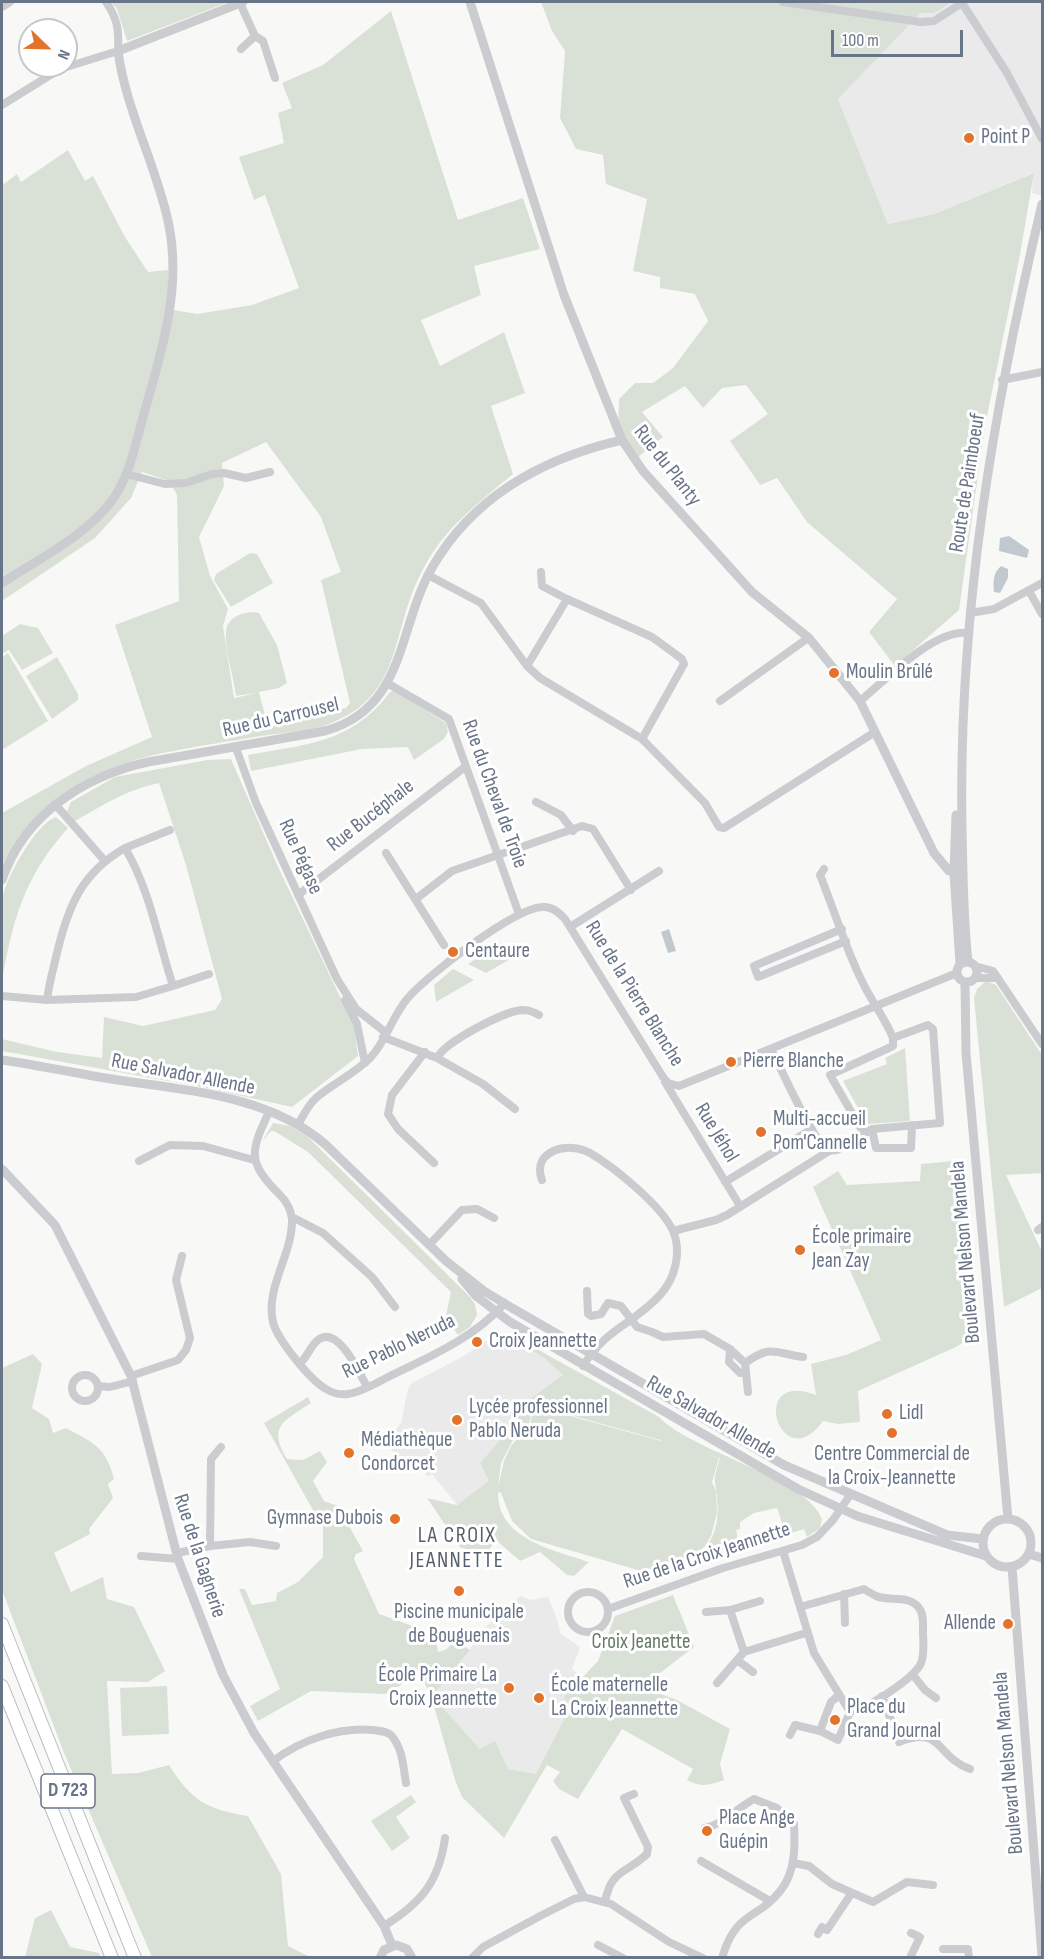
<!DOCTYPE html>
<html>
<head>
<meta charset="utf-8">
<style>
	body { margin:0 }
	#map { position:relative; width:1044px; height:1959px; overflow:hidden; background:#f8f9f6; font-family:"Sofia Sans Condensed",sans-serif }
	canvas { display:block }
	.frame { position:absolute; inset:0; border:3px solid #687487; pointer-events:none }
	.north { position:absolute; left:18px; top:18px; width:60px; height:60px; box-sizing:border-box; background:#fff; border:2px solid #c3c7cf; border-radius:50%; rotate:113deg; font-size:16px; font-weight:700; line-height:24px; text-align:center; color:#687487 }
	.north::after { content:''; display:block; margin:auto; width:21px; height:27px; background:#e4722b; clip-path:polygon(50% 0,100% 100%,50% 72%,0 100%) }
	.scale { position:absolute; left:831px; top:30px; width:132px; height:27px; box-sizing:border-box; border:3px solid #687487; border-top:0; padding-left:8px; font-size:18px; line-height:21px; white-space:nowrap; color:#687487; -webkit-text-stroke:4px #fff; paint-order:stroke }
</style>
</head>
<body>
<div id="map">
<canvas width="1044" height="1959"></canvas>
<div class="frame"></div>
<div class="north">N</div>
<div class="scale">100 m</div>
</div>
<script>
const ctx = document.querySelector('canvas').getContext('2d');
ctx.lineJoin = 'round';
function paint(path, color) { ctx.fillStyle = color; ctx.fill(path, 'evenodd'); }
function trace(path, color, width, dash) { ctx.strokeStyle = color; ctx.lineWidth = width; ctx.lineCap = dash ? 'butt' : 'round'; ctx.setLineDash(dash || []); ctx.stroke(path); }
function drawText(font, color, halo, rows, align = 'center') {
  ctx.font = font + ' "Sofia Sans Condensed",sans-serif'; ctx.lineWidth = 6; ctx.setLineDash([]); ctx.textBaseline = 'middle'; ctx.strokeStyle = halo; ctx.fillStyle = color; for (const [text, x, y, turn = 0] of rows) {
    ctx.save(); ctx.translate(x, y); ctx.rotate((+turn || 0) * Math.PI / 180); ctx.textAlign = isNaN(turn) ? turn : align; if (halo) ctx.strokeText(text, 0, 0); ctx.fillText(text, 0, 0); ctx.restore();
  }
}
paint(new Path2D(`
	M 952,2 L 1042,2 L 1042,196 L 1032,193 L 1033,173 L 934,214 L 888,224 L 838,99 L 921,13 L 935,13 Z
	M 498,1333 L 544,1358 L 564,1375 L 522,1405 L 500,1440 L 480,1463 L 490,1481 L 457,1505 L 432,1474 L 428,1477 L 422,1470 L 416,1470 L 390,1449 L 390,1438 L 401,1423 L 408,1389 L 412,1383 L 462,1357 Z
	M 520,1596 L 530,1600 L 548,1597 L 557,1619 L 560,1633 L 580,1647 L 572,1669 L 585,1680 L 536,1775 L 508,1769 L 480,1749 L 431,1696 L 470,1650 L 478,1634 Z`), '#e9eae9');
paint(new Path2D(`
	M 111,2 L 229,2 L 127,41 L 117,9 Z
	M 541,2 L 952,2 L 935,13 L 921,13 L 838,99 L 888,224 L 934,214 L 1034,173 L 1019,260 L 985,426 L 959,610 L 895,666 L 869,632 L 897,599 L 807,522 L 777,478 L 760,485 L 730,441 L 768,414 L 746,385 L 722,388 L 703,408 L 685,386 L 642,412 L 663,437 L 637,458 L 618,425 L 619,399 L 635,383 L 653,383 L 673,368 L 708,321 L 695,294 L 660,288 L 660,277 L 633,271 L 647,199 L 606,184 L 603,155 L 576,149 L 560,118 L 565,51 L 552,31 Z
	M 391,11 L 458,220 L 523,198 L 540,249 L 474,266 L 481,295 L 421,320 L 440,366 L 504,332 L 525,393 L 491,406 L 513,474 C 483,499 451,523 430,557 C 422,570 414,587 409,602 C 397,636 393,679 363,704 C 355,712 342,718 332,723 C 315,731 281,733 261,736 C 152,755 60,758 2,866 L 2,813 L 86,766 L 152,737 L 115,625 L 179,601 L 177,495 L 169,481 L 142,472 L 131,498 L 95,538 L 2,601 L 2,181 L 4,184 L 17,174 L 21,182 L 68,150 L 85,181 L 93,176 L 125,237 L 148,272 L 168,270 L 168,309 L 197,314 L 252,305 L 299,288 L 265,195 L 254,200 L 239,157 L 284,143 L 278,113 L 292,108 L 282,83 L 323,65 ZM 266,442 L 321,517 L 341,572 L 321,580 L 350,703 L 346,708 L 268,727 L 259,692 L 279,688 L 287,683 L 277,645 L 259,613 C 247,610 227,616 226,631 C 224,648 234,678 236,696 L 257,693 L 234,698 L 223,626 L 228,609 L 210,576 L 199,537 L 224,486 L 222,463 Z
	M 250,553 L 257,554 L 273,583 L 231,607 L 214,580 L 216,574 Z
	M 20,624 L 38,628 L 53,653 L 22,670 L 9,650 L 2,654 L 2,636 Z
	M 8,653 L 48,721 L 2,750 L 2,657 Z
	M 57,657 L 78,694 L 78,700 L 52,719 L 26,676 Z
	M 394,691 L 446,723 L 448,732 L 444,739 L 414,760 L 408,747 L 362,749 L 251,771 L 248,755 C 306,744 351,744 390,692 Z
	M 231,759 L 279,869 L 354,1026 L 358,1056 L 292,1107 L 196,1086 L 2,1051 L 2,1039 L 57,1052 L 102,1058 L 104,1017 L 143,1026 L 215,1010 L 222,999 L 186,865 L 159,783 C 123,791 106,804 75,821 L 67,811 L 71,802 L 115,777 L 207,760 Z
	M 56,817 L 68,828 C 25,876 13,918 2,981 C 1,955 0,927 2,901 C 4,881 36,823 56,817 Z
	M 501,942 L 512,958 L 486,973 L 468,964 Z
	M 453,969 L 474,980 L 436,1002 L 434,985 Z
	M 986,981 L 996,985 L 1042,1055 L 1042,1173 L 1006,1175 L 1042,1252 L 1042,1288 L 1004,1307 L 974,998 L 977,989 Z
	M 905,1048 L 910,1121 L 867,1124 L 843,1081 L 887,1064 L 885,1058 Z
	M 273,1123 L 290,1126 L 307,1136 L 470,1297 L 475,1304 L 477,1315 L 470,1327 L 458,1335 L 453,1328 L 442,1334 L 451,1292 L 308,1152 L 274,1131 L 271,1131 L 262,1142 Z
	M 964,1160 L 979,1332 L 956,1347 L 858,1391 L 860,1422 L 838,1424 L 823,1421 C 781,1480 746,1368 816,1395 L 811,1364 L 846,1355 L 881,1340 L 813,1187 L 838,1171 L 847,1185 L 920,1181 L 921,1164 Z
	M 535,1348 L 659,1417 C 692,1452 806,1477 822,1519 L 820,1528 L 807,1537 L 804,1529 L 786,1535 L 777,1508 L 754,1513 L 740,1522 L 740,1529 L 736,1530 L 740,1550 L 728,1553 L 709,1543 C 721,1522 718,1504 715,1482 C 714,1475 718,1465 720,1458 L 707,1454 L 719,1458 L 712,1482 L 716,1491 L 717,1513 L 711,1536 L 705,1546 L 685,1565 L 660,1572 L 648,1573 L 531,1539 L 512,1521 L 501,1493 L 498,1492 C 497,1540 555,1550 589,1562 L 574,1576 L 567,1575 L 540,1552 L 520,1561 L 496,1540 L 484,1557 L 460,1547 L 427,1498 L 457,1505 L 489,1481 L 480,1463 L 500,1440 L 522,1405 L 563,1375 L 544,1358 L 532,1351 ZM 534,1405 L 660,1440 L 661,1441 L 534,1406 L 530,1424 L 511,1446 L 504,1461 L 498,1487 L 501,1463 L 513,1440 L 529,1423 Z
	M 33,1354 L 42,1364 L 32,1408 L 49,1419 L 53,1433 L 66,1428 C 94,1443 106,1447 114,1479 L 108,1484 L 113,1498 L 89,1529 L 90,1534 L 54,1553 L 71,1592 L 103,1577 L 107,1599 L 134,1607 L 165,1671 L 148,1682 L 107,1681 L 112,1774 L 138,1773 L 169,1765 C 192,1801 206,1809 248,1816 L 281,1874 L 288,1946 L 310,1957 L 152,1957 L 64,1753 L 2,1590 L 2,1368 Z
	M 308,1397 L 311,1403 C 284,1421 267,1426 287,1459 L 303,1460 L 320,1451 L 327,1462 L 313,1481 L 324,1501 L 338,1506 L 363,1551 L 356,1554 L 354,1559 L 379,1614 L 435,1634 L 438,1652 L 445,1650 L 456,1641 L 470,1650 L 432,1696 L 480,1749 L 495,1741 L 508,1769 L 536,1774 L 570,1708 L 564,1697 L 598,1661 L 615,1616 L 673,1595 L 694,1647 L 647,1683 L 650,1690 L 677,1700 L 730,1729 L 720,1764 L 724,1780 C 710,1785 701,1788 687,1780 L 693,1769 L 622,1729 L 578,1799 L 559,1789 L 553,1781 L 560,1772 L 547,1765 L 504,1838 L 462,1797 L 455,1780 L 431,1696 L 420,1674 L 385,1694 L 311,1691 L 258,1721 L 250,1706 L 280,1689 L 239,1589 L 245,1589 L 252,1605 L 276,1601 L 277,1593 L 298,1582 L 323,1557 L 323,1528 L 264,1423 Z
	M 167,1686 L 169,1734 L 122,1736 L 120,1688 Z
	M 411,1795 L 416,1802 L 396,1817 L 410,1838 L 392,1851 L 371,1821 Z
	M 51,1910 L 70,1947 L 99,1953 L 101,1957 L 25,1957 L 35,1918 Z`), '#d9e1d7');
paint(new Path2D(`
	M 1009,536 L 1029,550 L 1027,558 L 999,551 L 1000,538 Z
	M 1001,566 L 1008,569 L 1008,578 L 1000,593 L 994,592 C 993,581 993,573 1001,566 Z
	M 669,929 L 676,951 L 668,953 L 661,932 Z`), '#c1c9cf');
const trunk = new Path2D(`
	M 2,1624 L 135,1958
	M 2,1686 L 112,1958`);
trace(trunk, '#babcc0', 14);
trace(new Path2D(`
	M 783,2 L 921,22 L 934,21 L 962,3 L 1007,73 L 1042,139
	M 240,3 L 255,36 L 263,41 L 275,78
	M 2,7 L 10,2
	M 241,49 L 255,36
	M 2,105 L 60,69 L 118,51 C 119,31 118,19 106,2
	M 1002,380 L 1042,372
	M 126,474 L 165,484 L 186,483 L 212,474 L 224,473 L 246,478 L 270,472
	M 541,572 L 542,586 L 567,599
	M 428,575 L 481,603 L 527,666 L 540,678 L 642,739 L 705,803 L 719,827 L 724,828 L 875,732
	M 1029,591 L 1042,614
	M 970,613 L 994,609 L 1042,583
	M 527,666 L 567,599 L 652,637 L 682,659 L 684,664 L 642,739
	M 387,683 L 449,719 L 519,914
	M 720,701 L 808,638
	M 860,701 C 886,680 933,629 968,633
	M 236,748 L 256,803 L 337,979 L 356,1009 L 385,1032
	M 536,802 L 561,815 L 573,831
	M 55,804 L 104,860
	M 125,848 L 170,830
	M 386,853 L 444,945
	M 298,895 L 465,767
	M 416,899 L 452,871 L 582,826 L 593,829 L 631,890
	M 570,927 L 659,871
	M 842,929 L 754,966 L 758,977 L 846,941
	M 975,966 L 993,971 L 1042,1044
	M 975,978 L 998,978
	M 173,986 L 209,974
	M 2,996 L 47,1000 L 136,997 L 173,986 C 158,940 150,890 125,848 C 83,872 69,904 58,949 C 54,966 49,983 47,1000
	M 345,1000 L 357,1024 L 365,1063
	M 383,1037 L 437,1058 L 483,1084 L 515,1109
	M 771,1049 C 781,1068 814,1144 829,1151
	M 425,1052 L 392,1095 L 388,1114 L 398,1129 L 434,1163
	M 437,1058 C 445,1042 504,1011 522,1010 C 528,1010 534,1012 539,1015
	M 665,1082 L 740,1206
	M 269,1112 C 250,1152 247,1162 280,1195 C 286,1201 291,1210 292,1219 C 293,1254 265,1287 273,1322 C 277,1339 310,1380 326,1389 C 332,1393 341,1395 348,1394 C 362,1392 378,1382 390,1376 C 431,1356 474,1338 505,1303
	M 298,1125 C 303,1116 308,1105 316,1098 C 333,1083 355,1074 371,1057 C 386,1041 392,1017 407,999 C 426,976 513,909 542,907 C 552,906 558,912 565,919 L 663,1077 L 668,1083 L 679,1086 L 957,973
	M 872,1129 L 876,1148 L 911,1148 L 912,1125
	M 864,1134 L 830,1075 L 893,1046 L 893,1038
	M 139,1161 L 170,1145 L 203,1146 L 254,1160
	M 542,1180 C 531,1150 569,1141 590,1153 C 614,1167 662,1206 673,1231 C 682,1252 675,1279 660,1295 C 634,1324 607,1327 583,1366
	M 725,1182 L 812,1129
	M 292,1217 L 323,1233 L 372,1277 L 395,1307
	M 1038,1230 L 1042,1227
	M 673,1231 L 716,1220 L 727,1215 L 829,1151 L 837,1150 L 872,1129 L 940,1123 L 933,1029 L 928,1025 L 893,1038 C 887,1023 879,1012 871,998 C 851,965 835,912 820,875 L 824,869
	M 429,1245 L 462,1210 L 477,1209 L 494,1218
	M 587,1291 L 588,1314 L 591,1316 L 601,1314 L 608,1303 L 621,1306 L 637,1327 L 652,1332 L 663,1337 L 704,1334 L 730,1349
	M 730,1349 L 745,1363 L 746,1373 L 740,1373 L 729,1362 Z
	M 301,1362 C 308,1356 311,1345 318,1340 C 338,1324 360,1374 367,1387
	M 745,1363 C 772,1344 773,1353 803,1357
	M 746,1373 L 748,1392
	M72 1388a13 13 0 1 1 26 0a13 13 0 1 1-26 0Z
	M 131,1376 L 178,1360 L 186,1350 L 190,1338 L 176,1280 L 182,1256
	M 98,1386 L 110,1387 L 133,1381
	M 210,1546 L 250,1542 L 276,1546
	M 783,1551 L 814,1653 L 850,1712
	M 177,1553 L 210,1546 L 211,1459 L 221,1447
	M 141,1556 L 178,1559
	M568 1612a20 20 0 1 1 40 0a20 20 0 1 1-40 0Z
	M 844,1594 L 845,1623
	M 800,1607 L 864,1589 C 867,1591 872,1594 876,1596 C 889,1602 909,1594 919,1608 C 924,1614 923,1624 923,1631 C 923,1640 925,1654 921,1663 C 915,1678 865,1710 850,1712
	M 608,1609 L 723,1568 L 802,1545 L 817,1537 L 833,1520 L 850,1495
	M 730,1610 L 760,1601
	M 706,1612 L 730,1610 L 744,1652 L 806,1633
	M 737,1660 L 753,1672
	M 913,1675 L 925,1690 L 936,1698
	M 717,1683 L 744,1652
	M 882,1696 L 899,1742 C 943,1725 935,1756 970,1769
	M 820,1731 L 831,1702 L 839,1695
	M 790,1735 L 795,1725 L 820,1731 L 838,1740 L 850,1712
	M 273,1761 C 301,1740 338,1727 373,1730 C 379,1731 386,1731 391,1735 C 403,1749 403,1766 406,1783
	M 705,1828 C 724,1824 737,1808 754,1799 L 777,1808 L 794,1823 C 795,1845 796,1871 781,1890 C 758,1920 736,1910 722,1958
	M 555,1840 L 584,1897
	M 701,1861 L 770,1901
	M 793,1863 L 809,1866 L 832,1884 L 873,1902 L 907,1882 L 933,1885
	M 605,1902 C 611,1869 626,1874 647,1854 L 648,1847 L 624,1798 L 634,1794
	M 384,1926 C 421,1903 439,1882 445,1838
	M 818,1934 L 822,1927 L 827,1930 L 851,1894
	M 598,1945 L 623,1958
	M 943,1949 L 968,1949 L 969,1958
	M 472,1958 L 483,1947 L 542,1915 L 574,1899 L 584,1897 L 611,1904 L 669,1942 L 703,1958
	M 910,1958 L 920,1937 L 911,1933`), '#caccd0', 8);
trace(new Path2D(`
	M 470,2 L 564,295 L 622,440 L 643,471 L 752,592 L 809,638 L 860,701 L 934,853 L 949,871 L 961,874
	M 2,583 C 38,559 84,537 111,502 C 129,478 135,446 143,417 C 161,353 183,288 168,221 C 156,165 125,107 118,51 L 243,2
	M 956,815 L 954,873 L 960,964
	M 2,880 C 24,815 84,776 148,762 L 325,731 C 407,708 397,627 433,566 C 474,496 544,458 622,440
	M957 972a10 10 0 1 1 20 0a10 10 0 1 1-20 0Z
	M 968,962 C 963,916 963,872 962,827 C 958,615 993,409 1042,204
	M 965,982 L 966,1053 L 1008,1519
	M 2,1060 C 36,1065 71,1072 105,1078 C 179,1090 266,1093 325,1144 L 446,1261 L 484,1291 L 512,1308 L 784,1465 L 947,1535 L 983,1539
	M 2,1169 L 55,1225 L 131,1376 L 178,1559 L 223,1675 L 254,1733 L 384,1926 L 392,1945
	M 462,1279 L 476,1296 L 510,1322 L 798,1489 L 857,1516 L 986,1556
	M983 1543a24 24 0 1 1 48 0a24 24 0 1 1-48 0Z
	M 1029,1554 L 1042,1558
	M 1012,1567 L 1042,1956
	M 380,1958 L 384,1950 L 396,1945 L 407,1949 L 412,1958`), '#caccd0', 9);
trace(trunk, '#fff', 12);
for (const [x, y, r, color] of [
	[969,138,6,"#e4722b"],
	[834,673,6,"#e4722b"],
	[453,952,6,"#e4722b"],
	[731,1062,6,"#e4722b"],
	[761,1132,6,"#e4722b"],
	[800,1250,6,"#e4722b"],
	[477,1342,6,"#e4722b"],
	[887,1414,6,"#e4722b"],
	[457,1420,6,"#e4722b"],
	[892,1433,6,"#e4722b"],
	[349,1453,6,"#e4722b"],
	[395,1519,6,"#e4722b"],
	[459,1591,6,"#e4722b"],
	[1008,1624,6,"#e4722b"],
	[509,1688,6,"#e4722b"],
	[539,1698,6,"#e4722b"],
	[835,1720,6,"#e4722b"],
	[707,1831,6,"#e4722b"]
]) { const dot = new Path2D(); dot.arc(x, y, r, 0, 2 * Math.PI); ctx.fillStyle = color; ctx.fill(dot); trace(dot, '#fff', 2); }
for (const [x, y, w] of [
	[68,1791,54]
]) { const box = new Path2D(); box.roundRect(x - w / 2, y - 17, w, 34, 4.5); ctx.fillStyle = '#fff'; ctx.fill(box); trace(box, '#687487', 1.5); }
drawText('bold 20px', '#687487', null, [
	["D 723",68,1791]
]);
drawText('21px', '#687487', '#fff', [
	["Point P",981,138],
	["Moulin Brûlé",846,673],
	["Centaure",465,952],
	["Pierre Blanche",743,1062],
	["Multi-accueil",773,1120],
	["Pom'Cannelle",773,1144],
	["École primaire",812,1238],
	["Jean Zay",812,1262],
	["Croix Jeannette",489,1342],
	["Lycée professionnel",469,1408],
	["Pablo Neruda",469,1432],
	["Lidl",899,1414],
	["Médiathèque",361,1441],
	["Condorcet",361,1465],
	["Centre Commercial de",892,1455,"center"],
	["la Croix-Jeannette",892,1479,"center"],
	["Gymnase Dubois",383,1519,"right"],
	["Piscine municipale",459,1613,"center"],
	["de Bouguenais",459,1637,"center"],
	["Allende",996,1624,"right"],
	["École Primaire La",497,1676,"right"],
	["Croix Jeannette",497,1700,"right"],
	["École maternelle",551,1686],
	["La Croix Jeannette",551,1710],
	["Place du",847,1708],
	["Grand Journal",847,1732],
	["Place Ange",719,1819],
	["Guépin",719,1843]
], 'left');
drawText('21px', '#687487', '#fff', [
	["Rue du Planty",667,466,52],
	["Route de Paimboeuf",968,483,-81],
	["Rue du Carrousel",281,718,-13],
	["Rue du Cheval de Troie",494,794,70],
	["Rue Bucéphale",371,816,-38],
	["Rue Pégase",300,857,66],
	["Rue de la Pierre Blanche",634,994,58],
	["Rue Salvador Allende",183,1075,11],
	["Rue Jéhol",716,1133,59],
	["Boulevard Nelson Mandela",966,1252,-95],
	["Rue Pablo Neruda",399,1347,-26],
	["Rue Salvador Allende",711,1418,30],
	["Rue de la Gagnerie",199,1556,72],
	["Rue de la Croix Jeannette",707,1556,-18],
	["Boulevard Nelson Mandela",1009,1763,-95]
]);
drawText('21px', '#647a63', '#fff', [
	["Croix Jeanette",641,1643]
]);
ctx.letterSpacing = '1.5px';
drawText('22px', '#565f6c', '#fff', [
	["LA CROIX",457,1536],
	["JEANNETTE",457,1561]
]);
ctx.letterSpacing = '0px';
</script>
</body>
</html>
